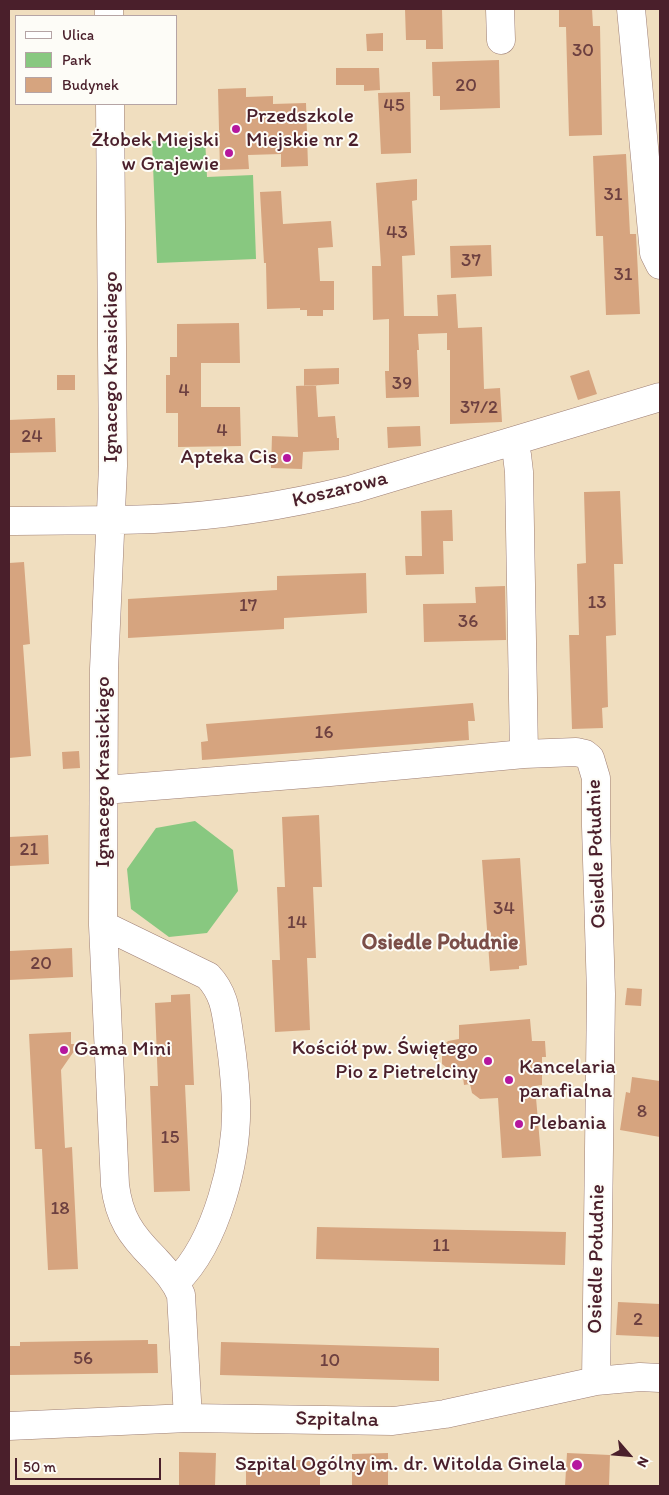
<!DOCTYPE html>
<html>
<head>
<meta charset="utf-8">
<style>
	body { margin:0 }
	#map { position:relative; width:669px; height:1495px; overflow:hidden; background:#f0debf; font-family:Itim,sans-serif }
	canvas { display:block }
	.frame { position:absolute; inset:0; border:10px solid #4a1f2b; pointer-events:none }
	.legend { position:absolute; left:15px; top:15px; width:162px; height:90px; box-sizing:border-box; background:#fdfcf7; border:1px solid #b5a4a5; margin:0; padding:6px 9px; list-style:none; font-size:15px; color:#4a1f2b }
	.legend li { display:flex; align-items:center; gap:10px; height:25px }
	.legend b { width:25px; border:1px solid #b5a4a5 }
	.north { position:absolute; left:604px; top:1430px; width:50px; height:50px; -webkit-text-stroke:4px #fdfcf7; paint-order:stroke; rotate:117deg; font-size:14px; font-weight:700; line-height:20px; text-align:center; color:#4a1f2b }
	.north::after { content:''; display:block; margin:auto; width:18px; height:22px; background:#4a1f2b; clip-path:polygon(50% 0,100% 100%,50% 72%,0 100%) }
	.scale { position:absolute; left:15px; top:1458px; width:146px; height:22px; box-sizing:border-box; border:2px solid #4a1f2b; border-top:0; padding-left:6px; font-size:15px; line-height:18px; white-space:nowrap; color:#4a1f2b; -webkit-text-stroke:4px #fdfcf7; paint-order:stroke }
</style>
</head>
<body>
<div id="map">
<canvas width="669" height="1495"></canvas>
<div class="frame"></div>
<ul class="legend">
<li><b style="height:6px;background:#fff"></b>Ulica</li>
<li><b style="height:14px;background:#88c880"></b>Park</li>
<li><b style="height:14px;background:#d6a47f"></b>Budynek</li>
</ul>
<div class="north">N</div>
<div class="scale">50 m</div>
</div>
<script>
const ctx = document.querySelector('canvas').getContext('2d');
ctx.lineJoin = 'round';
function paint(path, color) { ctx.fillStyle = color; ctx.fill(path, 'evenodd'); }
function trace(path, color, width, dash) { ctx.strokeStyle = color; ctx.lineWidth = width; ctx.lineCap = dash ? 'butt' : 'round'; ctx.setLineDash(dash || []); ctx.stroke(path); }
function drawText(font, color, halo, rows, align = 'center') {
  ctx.font = font + ' Itim,sans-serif'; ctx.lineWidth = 4; ctx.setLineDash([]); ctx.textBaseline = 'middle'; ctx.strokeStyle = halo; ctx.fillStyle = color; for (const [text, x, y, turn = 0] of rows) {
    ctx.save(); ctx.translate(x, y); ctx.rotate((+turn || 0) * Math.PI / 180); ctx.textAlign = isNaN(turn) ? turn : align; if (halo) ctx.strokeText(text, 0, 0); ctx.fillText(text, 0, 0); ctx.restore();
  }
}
paint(new Path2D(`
	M 205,138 L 207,177 L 253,175 L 256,259 L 157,263 L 152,141 Z
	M 195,821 L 233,850 L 238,891 L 207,933 L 169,937 L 131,909 L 127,869 L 156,828 Z`), '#88c880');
paint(new Path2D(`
	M 405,9 L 442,9 L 443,49 L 426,49 L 426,40 L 406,40 Z
	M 559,9 L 592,9 L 593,26 L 600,26 L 602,135 L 569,136 L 566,27 L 559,27 Z
	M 383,33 L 383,51 L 367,51 L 366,34 Z
	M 499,60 L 500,108 L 440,110 L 440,96 L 433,96 L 432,62 Z
	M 336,68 L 379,68 L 380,90 L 364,91 L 364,85 L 336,85 Z
	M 246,88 L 246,97 L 273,96 L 273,104 L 306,103 L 308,166 L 281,167 L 281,154 L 248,155 L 249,169 L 220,170 L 218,89 Z
	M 410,92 L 411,153 L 381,154 L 378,93 Z
	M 626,154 L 630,234 L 636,234 L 640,314 L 606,315 L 603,236 L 596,236 L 593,156 Z
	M 417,179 L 417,200 L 412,201 L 415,255 L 402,256 L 404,316 L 438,316 L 437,295 L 456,294 L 458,328 L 482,327 L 484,389 L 500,388 L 502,422 L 450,424 L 450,350 L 447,350 L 447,333 L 418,334 L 419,350 L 417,350 L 419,397 L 386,398 L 385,371 L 389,371 L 389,319 L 373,320 L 372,266 L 381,266 L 376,183 Z
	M 281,191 L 283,224 L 331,221 L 333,247 L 318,248 L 320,281 L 334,281 L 334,310 L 323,310 L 323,316 L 307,316 L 307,310 L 300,310 L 300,308 L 267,309 L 266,263 L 264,263 L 260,192 Z
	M 491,245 L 492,276 L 451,278 L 450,246 Z
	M 239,323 L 240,363 L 201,363 L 201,407 L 240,407 L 241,446 L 178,447 L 178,413 L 166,413 L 166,375 L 170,375 L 170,357 L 177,357 L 177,324 Z
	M 339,368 L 339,384 L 304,386 L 304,369 Z
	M 589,370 L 597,394 L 578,400 L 570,376 Z
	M 57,375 L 75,375 L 75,390 L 57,390 Z
	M 316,385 L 318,417 L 335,416 L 337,438 L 339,438 L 339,450 L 303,452 L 302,469 L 271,468 L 272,436 L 298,437 L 296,386 Z
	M 55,418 L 56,452 L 9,453 L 9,420 Z
	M 420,426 L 421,446 L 388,448 L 387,427 Z
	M 620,491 L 623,564 L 614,564 L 616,635 L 606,636 L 608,707 L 602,708 L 603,728 L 572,729 L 569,635 L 579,635 L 577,564 L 586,563 L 584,492 Z
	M 452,510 L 453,541 L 443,541 L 444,574 L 406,575 L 405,556 L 422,556 L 421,511 Z
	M 24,562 L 30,644 L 23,645 L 31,756 L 9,758 L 9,563 Z
	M 366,573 L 367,613 L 284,618 L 284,629 L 128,638 L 128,599 L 277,590 L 277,576 Z
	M 505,586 L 506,640 L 424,642 L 423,604 L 476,603 L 475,587 Z
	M 473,703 L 475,721 L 468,721 L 469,740 L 202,760 L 201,742 L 208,741 L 206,724 Z
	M 79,751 L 80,768 L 63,769 L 62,752 Z
	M 319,815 L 322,887 L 313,887 L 316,958 L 307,958 L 310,1030 L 275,1032 L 272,960 L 280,960 L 277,887 L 285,887 L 282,817 Z
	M 48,835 L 49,864 L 9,866 L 9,837 Z
	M 520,858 L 527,965 L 519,966 L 519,969 L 490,971 L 482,860 Z
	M 72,948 L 73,977 L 9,980 L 9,951 Z
	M 627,988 L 642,989 L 641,1006 L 625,1005 Z
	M 190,994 L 194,1085 L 185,1085 L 190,1191 L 154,1192 L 150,1086 L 158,1086 L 155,1003 L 171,1002 L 171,995 Z
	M 530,1019 L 532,1041 L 545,1041 L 546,1057 L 542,1057 L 542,1085 L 535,1086 L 541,1156 L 502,1158 L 498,1098 L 480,1099 L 472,1093 L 470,1084 L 464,1085 L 462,1069 L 450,1070 L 442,1064 L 442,1047 L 448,1041 L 459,1039 L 459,1025 Z
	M 71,1032 L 71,1044 L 79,1044 L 61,1070 L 65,1148 L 72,1147 L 78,1269 L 48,1270 L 42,1149 L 35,1149 L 29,1034 Z
	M 632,1077 L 660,1081 L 660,1137 L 620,1130 L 626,1092 L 630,1093 Z
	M 317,1227 L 566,1232 L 565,1265 L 316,1259 Z
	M 618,1302 L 660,1304 L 660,1337 L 616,1335 Z
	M 148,1340 L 148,1344 L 157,1344 L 158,1373 L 9,1375 L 9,1346 L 20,1346 L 20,1342 Z
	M 221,1342 L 439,1348 L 439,1381 L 220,1375 Z
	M 179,1452 L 216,1453 L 215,1486 L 179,1486 Z
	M 388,1453 L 388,1486 L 352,1486 L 352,1454 Z
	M 567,1453 L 610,1455 L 609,1486 L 565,1486 Z
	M 246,1460 L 320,1460 L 320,1486 L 246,1486 Z`), '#d6a47f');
const minor = new Path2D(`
	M 109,9 L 109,16
	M 500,9 L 501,40
	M 631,9 L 654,253 L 660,265
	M 110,104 L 113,466 L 104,669 L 103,925 L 115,1185 C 119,1218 131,1235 154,1258 C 165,1270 175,1280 181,1295 L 188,1418
	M 513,442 L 517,455 L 519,472 L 524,754
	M 9,521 C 57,520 106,521 154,519 C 221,516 288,505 353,489 L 660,397
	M 104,790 L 330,772 L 524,754 L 576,752 L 585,754 L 590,758 L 596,778 L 596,826 L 601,994 L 596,1381
	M 103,925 L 208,976 C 226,995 226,1015 230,1040 C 233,1060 235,1081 236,1101 C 238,1158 217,1242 176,1282
	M 9,1426 L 188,1418 L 393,1421 L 445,1414 L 596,1381 L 640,1377 L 660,1378`);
trace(minor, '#9d7e75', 29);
trace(minor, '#fff', 28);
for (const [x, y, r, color] of [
	[236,129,5,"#b5179e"],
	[229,153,5,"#b5179e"],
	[287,458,5,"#b5179e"],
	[64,1050,5,"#b5179e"],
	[488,1061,5,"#b5179e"],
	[509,1080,5,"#b5179e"],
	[519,1124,5,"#b5179e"],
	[577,1465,6,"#b5179e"]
]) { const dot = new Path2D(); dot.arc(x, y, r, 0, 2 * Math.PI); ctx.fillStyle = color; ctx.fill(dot); trace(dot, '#fdfcf7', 2); }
drawText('19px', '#6d4040', null, [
	["30",583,51],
	["20",466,86],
	["45",394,106],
	["31",613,195],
	["43",397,233],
	["37",471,261],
	["31",623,275],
	["39",402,384],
	["4",184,391],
	["37/2",479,408],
	["4",222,431],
	["24",32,437],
	["13",597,603],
	["17",248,606],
	["36",468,622],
	["16",324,733],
	["21",29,850],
	["34",504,909],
	["14",297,923],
	["20",41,964],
	["8",642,1112],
	["15",170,1138],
	["18",60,1209],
	["11",441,1246],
	["2",638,1320],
	["56",83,1359],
	["10",330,1361]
]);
drawText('21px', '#4a1f2b', '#fdfcf7', [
	["Przedszkole",246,117],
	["Miejskie nr 2",246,141],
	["Żłobek Miejski",219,141,"right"],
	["w Grajewie",219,165,"right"],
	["Apteka Cis",277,458,"right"],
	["Kościół pw. Świętego",478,1049,"right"],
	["Pio z Pietrelciny",478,1073,"right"],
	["Gama Mini",74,1050],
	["Kancelaria",519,1068],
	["parafialna",519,1092],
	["Plebania",529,1124],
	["Szpital Ogólny im. dr. Witolda Ginela",566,1465,"right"]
], 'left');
drawText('21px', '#4a1f2b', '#fdfcf7', [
	["Ignacego Krasickiego",112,367,-90],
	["Koszarowa",340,490,-14],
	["Ignacego Krasickiego",104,772,-90],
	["Osiedle Południe",597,854,-92],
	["Osiedle Południe",597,1259,-89],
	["Szpitalna",337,1420,1]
]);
drawText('bold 22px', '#7b4e48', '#fdfcf7', [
	["Osiedle Południe",440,943]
]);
</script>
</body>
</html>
